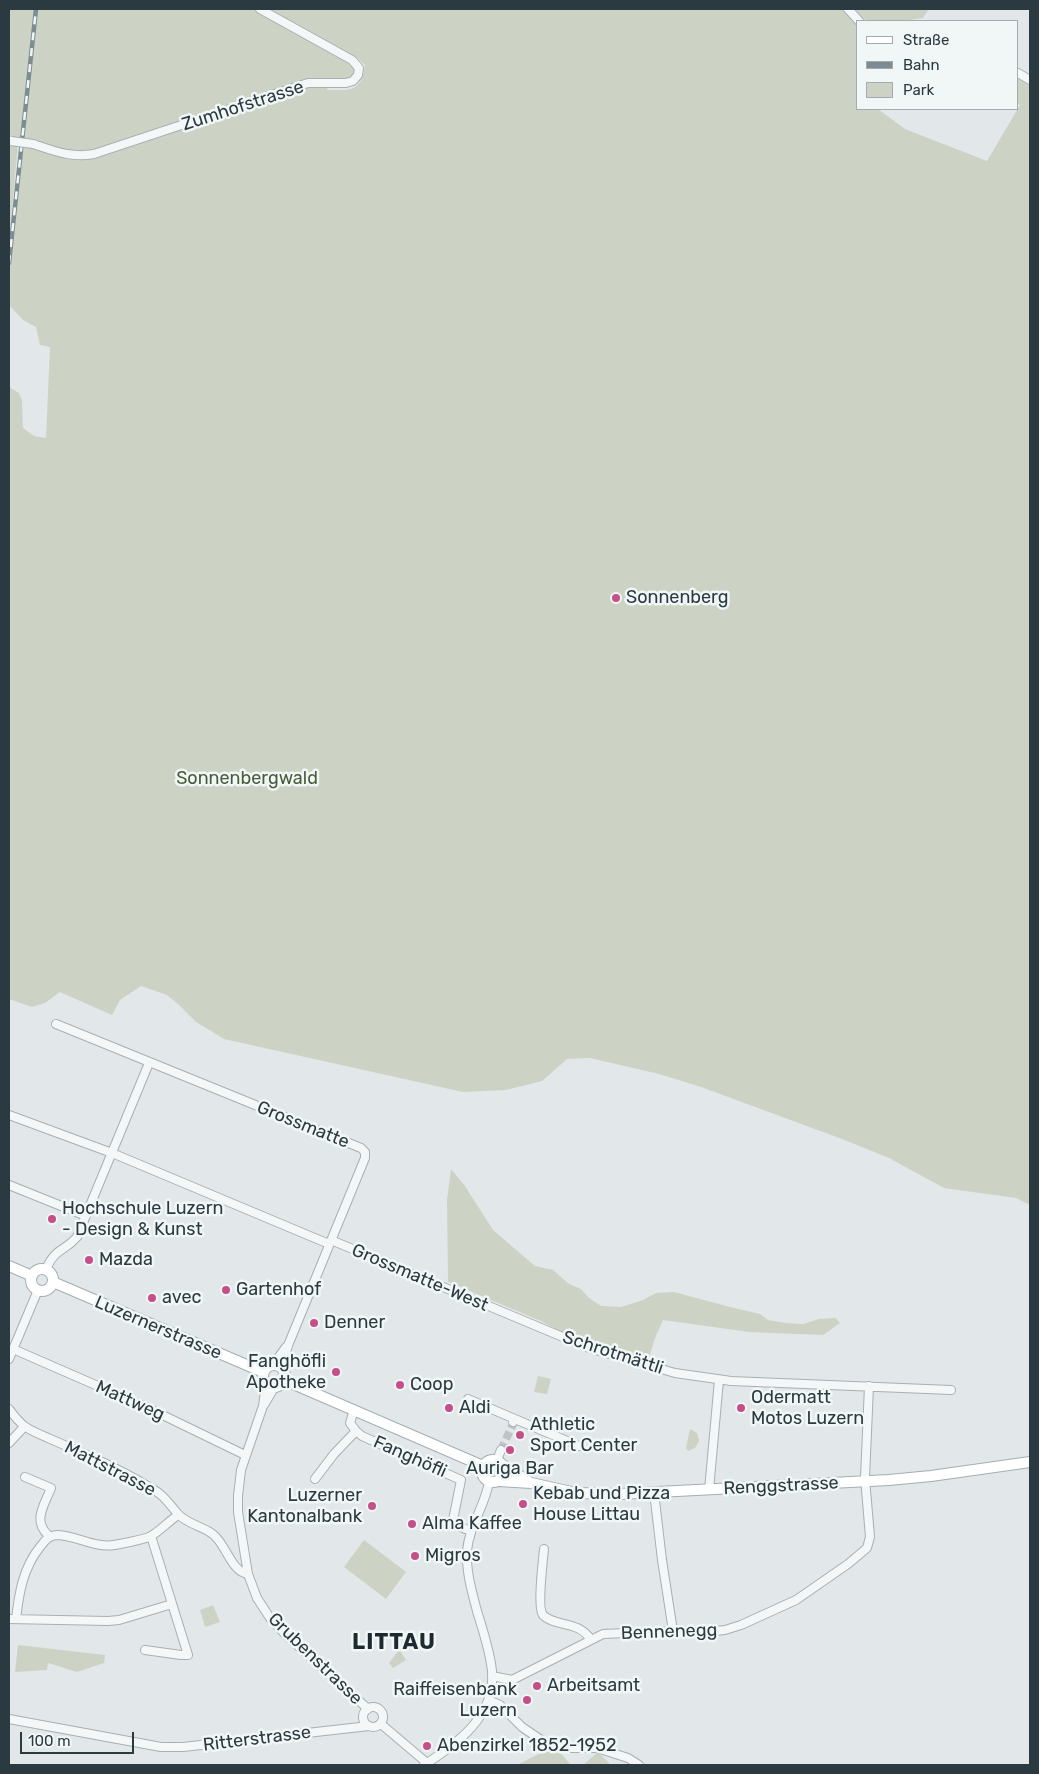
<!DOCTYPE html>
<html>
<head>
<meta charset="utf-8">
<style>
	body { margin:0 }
	#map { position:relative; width:1039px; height:1774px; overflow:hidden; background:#e2e7e9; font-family:Rubik,sans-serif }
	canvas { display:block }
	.frame { position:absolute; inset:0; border:10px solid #2b3a40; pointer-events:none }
	.legend { position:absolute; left:856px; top:20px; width:162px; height:90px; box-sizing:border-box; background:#f1f6f7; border:1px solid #a2abae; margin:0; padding:6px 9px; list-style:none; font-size:15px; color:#2b3a40 }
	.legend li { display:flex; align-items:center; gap:10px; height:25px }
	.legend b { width:25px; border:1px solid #a2abae }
	.scale { position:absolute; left:20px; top:1732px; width:114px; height:22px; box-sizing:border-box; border:2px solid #2b3a40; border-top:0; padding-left:6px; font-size:15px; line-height:18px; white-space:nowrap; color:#2b3a40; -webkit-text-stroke:4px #f1f6f7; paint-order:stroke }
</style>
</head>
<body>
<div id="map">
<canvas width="1039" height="1774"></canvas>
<div class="frame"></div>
<ul class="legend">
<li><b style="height:6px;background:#fff"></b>Straße</li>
<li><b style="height:6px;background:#7c8c92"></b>Bahn</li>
<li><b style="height:14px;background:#cdd3c4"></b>Park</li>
</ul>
<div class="scale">100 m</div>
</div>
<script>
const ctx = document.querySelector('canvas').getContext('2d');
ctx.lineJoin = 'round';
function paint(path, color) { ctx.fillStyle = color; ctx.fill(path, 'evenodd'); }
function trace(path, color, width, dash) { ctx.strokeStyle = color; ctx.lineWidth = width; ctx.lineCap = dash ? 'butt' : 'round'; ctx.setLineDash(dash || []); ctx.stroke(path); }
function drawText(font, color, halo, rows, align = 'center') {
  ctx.font = font + ' Rubik,sans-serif'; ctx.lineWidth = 5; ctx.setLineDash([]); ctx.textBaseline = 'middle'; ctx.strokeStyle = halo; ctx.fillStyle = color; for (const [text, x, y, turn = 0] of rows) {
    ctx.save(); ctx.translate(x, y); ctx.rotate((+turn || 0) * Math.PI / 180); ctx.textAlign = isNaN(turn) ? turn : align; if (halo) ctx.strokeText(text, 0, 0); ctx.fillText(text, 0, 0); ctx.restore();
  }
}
paint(new Path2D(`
	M 9,9 L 257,9 L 351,61 L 356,67 L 354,76 L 348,79 L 309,80 L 199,116 L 187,118 L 174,125 L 93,151 L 69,151 L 30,140 L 9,138 Z
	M 265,9 L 843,9 L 858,24 L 858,109 L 878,109 L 905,129 L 987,161 L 1020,105 L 1018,104 L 1018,76 L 1030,83 L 1030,1205 L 1016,1198 L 944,1188 L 889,1158 L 842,1139 L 701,1087 L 659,1074 L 590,1058 L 567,1059 L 542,1081 L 506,1090 L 463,1092 L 224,1039 L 196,1022 L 178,1004 L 167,995 L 141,986 L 120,1000 L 112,1015 L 60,992 L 45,1003 L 32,1007 L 9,999 L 9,387 L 19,393 L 22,400 L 23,428 L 34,436 L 46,438 L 50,347 L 40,345 L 36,327 L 23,320 L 9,305 C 9,251 16,198 24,145 L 85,158 L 309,86 L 328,85 L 327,90 C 351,90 361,93 365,65 L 356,57 L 323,41 Z
	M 855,9 L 929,9 L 923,18 L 904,21 L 866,21 Z
	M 9,143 L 18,144 L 9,241 Z
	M 451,1169 L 465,1186 L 493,1230 L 535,1266 L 553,1270 L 569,1284 L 581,1289 L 589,1298 L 601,1306 L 621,1307 L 643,1300 L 656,1293 L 674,1292 L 730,1307 L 760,1314 L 768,1320 L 786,1323 L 803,1324 L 819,1319 L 836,1318 L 840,1323 L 823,1335 L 749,1332 L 663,1320 L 655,1338 L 647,1364 L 617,1355 L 567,1335 L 541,1321 L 448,1282 L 447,1200 Z
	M 538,1376 L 551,1379 L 547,1394 L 534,1392 Z
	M 690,1429 L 697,1433 L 699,1441 L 695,1448 L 688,1451 L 686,1448 Z
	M 364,1540 L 406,1572 L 386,1599 L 344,1567 Z
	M 213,1605 L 220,1622 L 205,1627 L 200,1610 Z
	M 18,1645 L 105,1655 L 104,1663 L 77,1672 L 48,1663 L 47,1670 L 15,1672 Z
	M 398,1651 L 401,1652 L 406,1660 L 393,1668 L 389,1663 Z
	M 549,1749 L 557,1749 L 571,1765 L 517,1765 Z
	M 598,1752 L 611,1765 L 583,1765 Z`), '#cdd3c4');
trace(new Path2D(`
	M 501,1450 L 513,1424`), '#bdc4c7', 8, [8, 4]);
const minor = new Path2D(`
	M 848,9 L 859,21
	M 1018,73 L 1030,80
	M 33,144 C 55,151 70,158 94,154 L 308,83 L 346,83 L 353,81 L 358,75 L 359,68 L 352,60 L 260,9
	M 56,1024 L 361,1148 L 365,1152 L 365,1158 L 289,1343 L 281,1367
	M 9,1115 L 112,1153 L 329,1244
	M 9,1185 L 86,1216
	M 331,1240 L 589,1348 L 675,1373 L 731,1381 L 951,1390
	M 46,1269 C 56,1247 64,1252 77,1237 L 149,1063
	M 13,1349 L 146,1407 L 245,1455
	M 9,1359 L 38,1290
	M 273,1365 L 286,1347
	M 266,1384 L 263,1406 L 241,1470 L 238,1496 L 238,1512 L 248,1574 L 257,1598 L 270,1618 L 285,1634 L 368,1709
	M 468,1399 L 515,1419 L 513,1422
	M 264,1405 L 274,1388
	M 9,1409 C 22,1427 27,1429 48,1438 C 83,1453 118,1468 151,1488 C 164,1495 169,1504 178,1514 C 185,1522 199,1526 208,1531 C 226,1540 230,1572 248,1574
	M 354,1410 L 350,1423 L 356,1431 L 362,1436 L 461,1480 L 453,1520 L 458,1526 L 471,1531
	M 515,1419 L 579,1446
	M 9,1443 L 24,1427
	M 497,1460 L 501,1450
	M 25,1477 L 51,1488 C 44,1506 32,1521 49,1536
	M 315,1479 L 334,1454 L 356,1431
	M 709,1490 L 719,1380
	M 654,1492 L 662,1560 L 673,1631
	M 544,1549 C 543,1560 537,1608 543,1615 C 554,1627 579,1620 591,1640
	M 9,1619 L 108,1621 L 119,1620 L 172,1604
	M 16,1619 C 19,1593 23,1568 40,1547 C 45,1541 48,1535 58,1535 C 77,1536 95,1548 114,1545 C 121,1544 146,1539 151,1536 C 160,1531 169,1521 178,1515
	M 145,1650 L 181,1655 L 188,1655 L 151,1536
	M 492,1676 L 512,1680 L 603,1634 L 673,1631 L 704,1632 L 725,1630 L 741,1625 L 796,1600 L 848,1564 L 867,1548 L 870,1537 L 865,1478 L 869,1386
	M 488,1700 L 500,1705 L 522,1727 L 544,1742 L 568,1748 L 597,1748 L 628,1758 L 639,1765
	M363 1717a10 10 0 1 1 20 0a10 10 0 1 1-20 0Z
	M 9,1719 L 161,1747 L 183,1747 L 369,1726
	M 381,1724 L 427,1763
	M 424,1765 C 457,1744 496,1716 492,1671 C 490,1651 483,1631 477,1611 C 472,1592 466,1572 467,1551 C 469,1526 485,1506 489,1482`);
const major = new Path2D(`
	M 9,1266 L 32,1276
	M31 1280a11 11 0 1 1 22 0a11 11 0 1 1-22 0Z
	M 53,1282 L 263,1372
	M263 1376a11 11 0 1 1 22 0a11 11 0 1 1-22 0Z
	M 284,1380 L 483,1466
	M482 1471a11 11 0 1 1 22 0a11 11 0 1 1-22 0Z
	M 503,1465 L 528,1481
	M 499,1481 L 531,1483 L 576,1493 L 619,1494 L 889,1480 L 931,1476 L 1030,1462`);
trace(minor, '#a7b0b3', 10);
trace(major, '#a2afb4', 12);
trace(minor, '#f4f7f8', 8);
trace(major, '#fff', 10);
const rail = new Path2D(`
	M 9,263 L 36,9`);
trace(rail, '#7c8c92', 4.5);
trace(rail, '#f1f6f7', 2.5, [8]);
const minorBridge = new Path2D(`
	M 11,141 L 33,144`);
trace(minorBridge, '#a7b0b3', 10, []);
trace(minorBridge, '#f4f7f8', 8);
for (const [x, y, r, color] of [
	[616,598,5,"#c55089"],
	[52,1219,5,"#c55089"],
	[89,1260,5,"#c55089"],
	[226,1290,5,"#c55089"],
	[152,1298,5,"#c55089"],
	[314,1323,5,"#c55089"],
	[336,1372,5,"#c55089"],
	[400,1385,5,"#c55089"],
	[449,1408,5,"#c55089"],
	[741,1408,5,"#c55089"],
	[520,1435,5,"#c55089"],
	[510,1450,5,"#c55089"],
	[523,1504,5,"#c55089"],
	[372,1506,5,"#c55089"],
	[412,1524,5,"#c55089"],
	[415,1556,5,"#c55089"],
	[537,1686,5,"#c55089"],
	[527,1700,5,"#c55089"],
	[427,1746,5,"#c55089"]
]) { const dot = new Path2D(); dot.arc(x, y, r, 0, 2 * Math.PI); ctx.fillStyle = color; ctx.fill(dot); trace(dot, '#f1f6f7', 2); }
drawText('18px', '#2b3a40', '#f1f6f7', [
	["Zumhofstrasse",243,106,-18],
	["Grossmatte",303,1125,22],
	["Grossmatte-West",420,1278,23],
	["Luzernerstrasse",158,1328,23],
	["Schrotmättli",613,1353,18],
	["Mattweg",130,1401,24],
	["Fanghöfli",410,1457,24],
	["Mattstrasse",110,1469,27],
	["Renggstrasse",781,1486,-3],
	["Bennenegg",669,1632,-2],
	["Grubenstrasse",315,1659,44],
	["Ritterstrasse",257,1739,-7]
]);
drawText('18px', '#2b3a40', '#f1f6f7', [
	["Sonnenberg",626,598],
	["Hochschule Luzern",62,1209],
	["- Design & Kunst",62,1230],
	["Mazda",99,1260],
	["Gartenhof",236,1290],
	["avec",162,1298],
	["Denner",324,1323],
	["Fanghöfli",326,1362,"right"],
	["Apotheke",326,1383,"right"],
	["Coop",410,1385],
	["Odermatt",751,1398],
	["Motos Luzern",751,1419],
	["Aldi",459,1408],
	["Athletic",530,1425],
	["Sport Center",530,1446],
	["Auriga Bar",510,1469,"center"],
	["Kebab und Pizza",533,1494],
	["House Littau",533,1515],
	["Luzerner",362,1496,"right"],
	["Kantonalbank",362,1517,"right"],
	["Alma Kaffee",422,1524],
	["Migros",425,1556],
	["Arbeitsamt",547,1686],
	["Raiffeisenbank",517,1690,"right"],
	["Luzern",517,1711,"right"],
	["Abenzirkel 1852-1952",437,1746]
], 'left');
drawText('18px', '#4b5b39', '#f1f6f7', [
	["Sonnenbergwald",247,779]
]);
ctx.letterSpacing = '1px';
drawText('bold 22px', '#1d2b31', '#f1f6f7', [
	["LITTAU",394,1643]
]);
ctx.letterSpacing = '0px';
</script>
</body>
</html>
